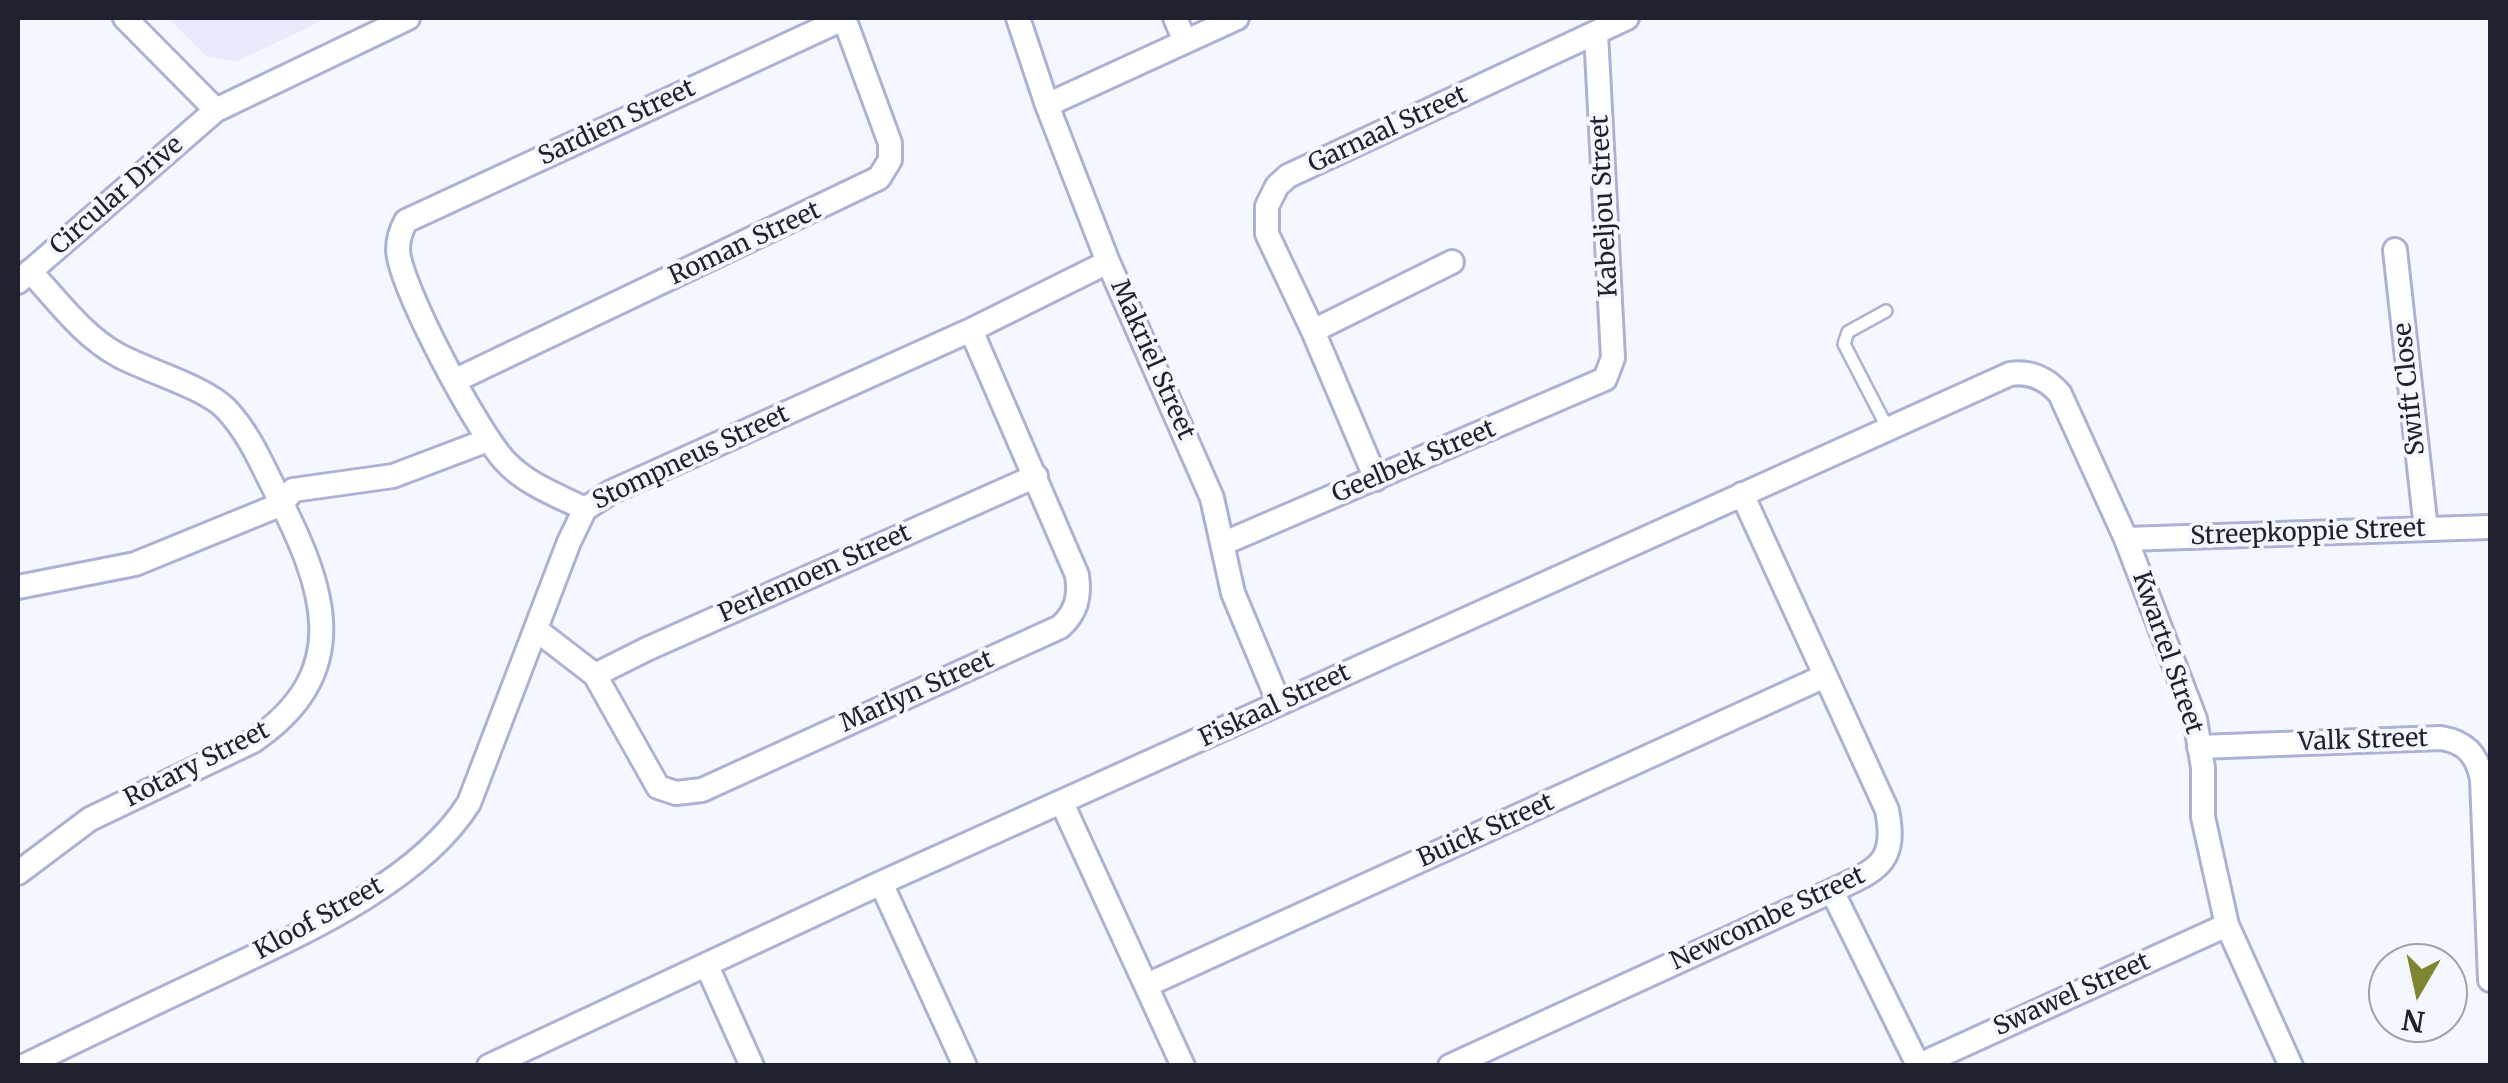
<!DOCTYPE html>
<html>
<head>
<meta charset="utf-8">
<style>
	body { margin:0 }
	#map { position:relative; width:2508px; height:1083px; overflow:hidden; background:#f5f7fe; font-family:Merriweather,serif }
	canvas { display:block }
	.frame { position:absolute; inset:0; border:20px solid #1f212e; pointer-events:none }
	.north { position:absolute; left:2368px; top:943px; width:100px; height:100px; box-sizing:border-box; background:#f5f7fe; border:2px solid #9fa1ab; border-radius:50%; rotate:189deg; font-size:28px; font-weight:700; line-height:40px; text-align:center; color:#1f212e }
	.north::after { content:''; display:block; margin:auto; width:35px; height:45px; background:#7e8632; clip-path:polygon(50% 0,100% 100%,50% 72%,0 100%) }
</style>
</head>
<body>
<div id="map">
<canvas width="2508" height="1083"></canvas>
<div class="frame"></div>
<div class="north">N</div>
</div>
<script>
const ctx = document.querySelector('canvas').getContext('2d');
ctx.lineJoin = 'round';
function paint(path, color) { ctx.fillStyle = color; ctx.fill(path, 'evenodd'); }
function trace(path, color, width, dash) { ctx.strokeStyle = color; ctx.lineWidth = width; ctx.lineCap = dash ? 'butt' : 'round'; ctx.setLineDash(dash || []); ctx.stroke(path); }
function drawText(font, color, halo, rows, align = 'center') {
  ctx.font = font + ' Merriweather,serif'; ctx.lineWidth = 8; ctx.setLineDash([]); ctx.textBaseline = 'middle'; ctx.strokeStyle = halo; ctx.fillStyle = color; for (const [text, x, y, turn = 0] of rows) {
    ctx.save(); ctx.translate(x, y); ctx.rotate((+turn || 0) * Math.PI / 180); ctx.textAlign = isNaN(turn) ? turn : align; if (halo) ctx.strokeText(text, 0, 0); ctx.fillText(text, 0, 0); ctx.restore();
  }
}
paint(new Path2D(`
	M 168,18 L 328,18 L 236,62 L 206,56 Z`), '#e8ebfc');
const service = new Path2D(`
	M 1886,311 L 1848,332 L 1844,344 L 1888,429`);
const minor = new Path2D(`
	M 125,18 L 216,110
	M 845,18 L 406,221 C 401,230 398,239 398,250 C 400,287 479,435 506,462 C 526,484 559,496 585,509 L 611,492 L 971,330 L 1108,262
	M 1018,18 L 1047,105 L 1108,262 L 1212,498 L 1233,593 L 1279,703
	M 1175,18 L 1185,41
	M 1047,105 L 1237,18
	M 2395,250 L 2426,529
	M 18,282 L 216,110 L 408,18
	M 1313,331 L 1452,262
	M 454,381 L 879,178 L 890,160 L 890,143 L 844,18
	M 1376,479 L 1313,331 L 1267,234 L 1267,206 L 1277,186 L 1288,176 L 1627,18
	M 282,504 L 293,490 L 393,476 L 488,440
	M 2126,539 L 2490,527
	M 1222,544 L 1605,379 L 1613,358 L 1596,33
	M 18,587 L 135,564 L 282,504
	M 538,631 L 595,675 L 658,787 L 676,793 L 702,790 L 1060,627 C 1077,612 1080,596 1077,575 L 971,330
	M 595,675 L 647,649 L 1036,476
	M 2199,747 L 2441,738 C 2465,742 2477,754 2482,779 L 2490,980
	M 1062,803 L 1183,1066
	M 18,873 L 90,819 L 253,741 C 356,672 324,586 277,494 C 262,465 249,433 226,409 C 205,387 147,371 118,355 C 83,336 57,300 30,271
	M 881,883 L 965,1066
	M 1832,891 L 1918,1065
	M 707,966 L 752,1066
	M 1147,985 L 1825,676
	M 24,1066 C 84,1037 144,1008 204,980 C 290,939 418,885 469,803 L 569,542 L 585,509
	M 489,1066 L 881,883 L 2010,374 C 2030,371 2047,379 2060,394 L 2126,539 L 2195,719 L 2203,768 L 2203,817 L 2227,925 L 2291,1066
	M 1450,1066 L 1832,891 C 1875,870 1898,865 1887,810 L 1742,494
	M 1917,1066 L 2227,925`);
trace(service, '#acb2d3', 16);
trace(minor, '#acb2d3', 28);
trace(service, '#fff', 11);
trace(minor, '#fff', 22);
drawText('25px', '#1f212e', '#f5f7fe', [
	["Sardien Street",617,123,-25],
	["Garnaal Street",1388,130,-25],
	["Circular Drive",117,196,-41],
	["Kabeljou Street",1605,206,-93],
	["Roman Street",745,244,-25],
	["Makriel Street",1152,360,66],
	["Swift Close",2410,389,-96],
	["Stompneus Street",691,458,-25],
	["Geelbek Street",1414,462,-23],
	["Streepkoppie Street",2308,533,-2],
	["Perlemoen Street",815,574,-24],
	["Kwartel Street",2167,653,71],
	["Marlyn Street",917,692,-24],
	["Fiskaal Street",1275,706,-25],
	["Valk Street",2363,741,-2],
	["Rotary Street",197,765,-27],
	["Buick Street",1486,831,-24],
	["Kloof Street",319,919,-29],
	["Newcombe Street",1768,919,-25],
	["Swawel Street",2072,995,-24]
]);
</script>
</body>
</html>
